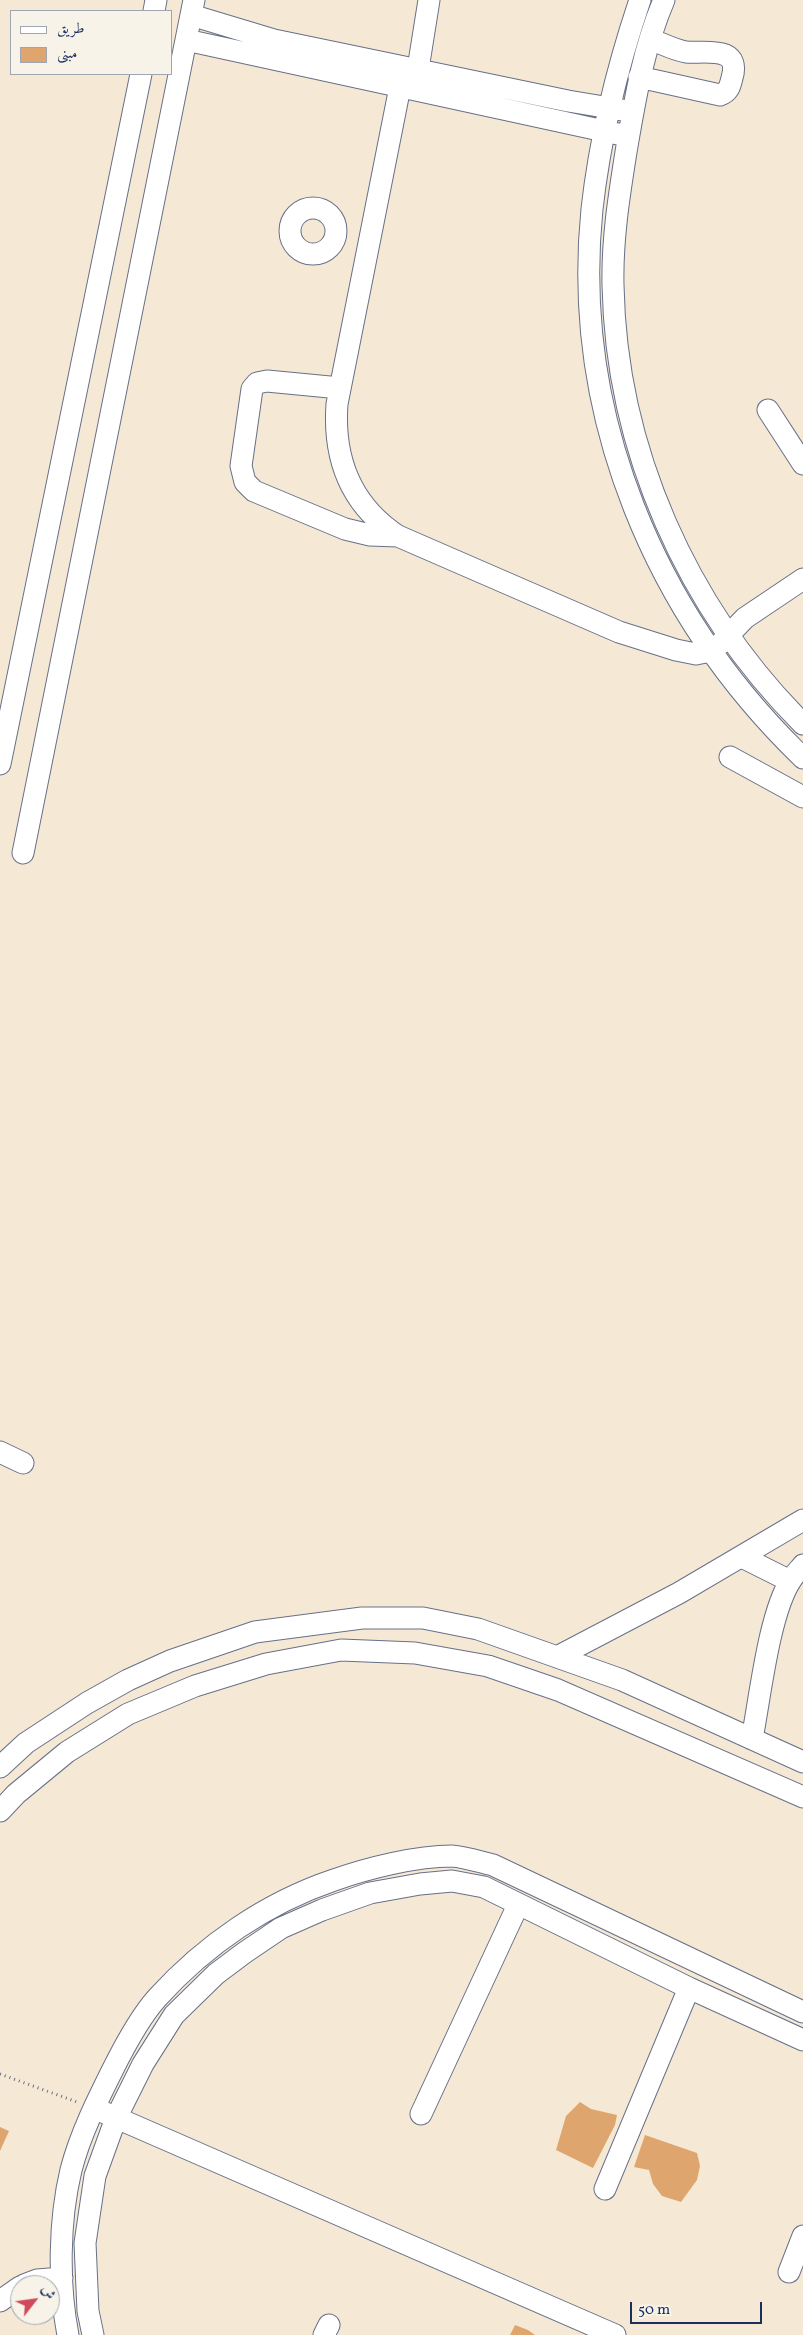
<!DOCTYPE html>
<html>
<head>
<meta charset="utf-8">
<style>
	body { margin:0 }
	#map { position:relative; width:803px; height:2335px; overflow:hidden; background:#f5e9d5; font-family:Vollkorn,Amiri,serif }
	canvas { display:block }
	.legend { position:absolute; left:10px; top:10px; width:162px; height:65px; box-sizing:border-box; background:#f7f3e8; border:1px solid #9fa5b1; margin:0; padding:6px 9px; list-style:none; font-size:15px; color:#1b2f5e }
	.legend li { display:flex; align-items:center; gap:10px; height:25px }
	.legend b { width:25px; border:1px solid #9fa5b1 }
	.north { position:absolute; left:10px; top:2275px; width:50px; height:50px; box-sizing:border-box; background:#f7f3e8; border:1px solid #9fa5b1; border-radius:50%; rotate:60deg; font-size:14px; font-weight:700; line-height:20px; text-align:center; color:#1b2f5e }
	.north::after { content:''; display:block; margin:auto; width:18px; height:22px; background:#d1495b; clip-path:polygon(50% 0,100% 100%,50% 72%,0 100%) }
	.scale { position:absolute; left:630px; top:2302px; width:132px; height:22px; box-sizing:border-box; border:2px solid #1b2f5e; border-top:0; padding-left:6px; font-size:15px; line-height:18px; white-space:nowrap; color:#1b2f5e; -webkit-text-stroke:4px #f7f3e8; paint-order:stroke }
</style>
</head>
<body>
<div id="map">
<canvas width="803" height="2335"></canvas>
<ul class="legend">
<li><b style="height:6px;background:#fff"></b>طريق</li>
<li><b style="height:14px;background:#dea66e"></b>مبنى</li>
</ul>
<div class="north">ش</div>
<div class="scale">50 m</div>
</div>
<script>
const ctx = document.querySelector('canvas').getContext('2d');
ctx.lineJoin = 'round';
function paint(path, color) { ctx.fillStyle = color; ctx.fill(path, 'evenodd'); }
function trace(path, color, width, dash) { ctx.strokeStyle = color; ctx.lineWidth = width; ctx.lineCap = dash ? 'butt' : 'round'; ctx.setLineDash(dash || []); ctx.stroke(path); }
paint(new Path2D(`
	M 580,2102 L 591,2109 L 617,2115 L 615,2125 L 593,2168 L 556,2150 L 566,2116 Z
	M 0,2127 L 9,2131 L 0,2151 Z
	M 645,2135 L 697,2153 L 700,2166 L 697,2180 L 681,2202 L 662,2196 L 653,2184 L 649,2170 L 634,2167 Z
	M 515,2325 L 528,2330 L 535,2335 L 510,2335 Z`), '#dea66e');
const minor = new Path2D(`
	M 640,0 C 617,68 600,138 592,209 C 571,416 655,615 803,758
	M 664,0 C 643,49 635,100 626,152 C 619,196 612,240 613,285 C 616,449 687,608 803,724
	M 154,11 L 156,0
	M 191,15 L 274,40 L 568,101 L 622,110
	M 186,40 L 618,134
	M 418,69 L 429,0
	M 639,77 L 720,95 C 729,92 730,86 732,78 C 742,44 702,54 686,52 C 674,50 661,43 650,39
	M 400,87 L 337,404 C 333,460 351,505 398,536 L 619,632 L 676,650 L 696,654 L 706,652 L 720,644 L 745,618 L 803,579
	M290 231a23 23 0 1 1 46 0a23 23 0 1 1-46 0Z
	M 340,388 L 267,381 L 257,383 L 252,389 L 241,466 L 245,482 L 254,491 L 345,529 L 370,535 L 398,536
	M 768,410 L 803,464
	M 730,757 L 803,797
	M 0,764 L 141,74
	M 23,853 L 194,0
	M 0,1452 L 23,1463
	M 742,1557 L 790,1581
	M 557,1657 L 679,1593 L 803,1520
	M 752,1739 C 760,1698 769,1613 791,1580 C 794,1575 799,1570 803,1565
	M 0,1767 L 26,1743 L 87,1703 L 128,1680 L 170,1661 L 255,1632 L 362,1618 L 423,1618 L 478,1629 L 622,1680 L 803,1762
	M 0,1811 L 16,1794 L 67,1752 L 128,1714 L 195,1686 L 266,1664 L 341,1650 L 415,1653 L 488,1666 L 558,1690 L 803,1797
	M 103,2112 L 615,2335
	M 421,2114 L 518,1905
	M 605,2189 L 689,1988
	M 789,2272 L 803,2236
	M 24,2285 L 37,2280 L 62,2278
	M 0,2301 L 20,2287
	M 68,2335 C 58,2284 59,2220 71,2170 C 80,2135 97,2101 113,2069 C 124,2047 140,2017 157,1998 C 205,1945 266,1903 334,1880 C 368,1868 416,1856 452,1856 C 465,1857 480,1862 493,1865 L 803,2012
	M 93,2335 L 88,2311 L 85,2243 L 95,2176 L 116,2118 L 143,2064 L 174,2015 L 216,1974 L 244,1953 L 281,1928 L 322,1910 L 370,1893 L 420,1884 L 452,1881 L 484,1887 L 689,1988 L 803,2040
	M 324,2335 L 329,2325`);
trace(minor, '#677088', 23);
trace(new Path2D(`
	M 0,2074 L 77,2102`), '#677088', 3, [1, 4]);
trace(minor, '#fff', 21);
</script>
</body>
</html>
